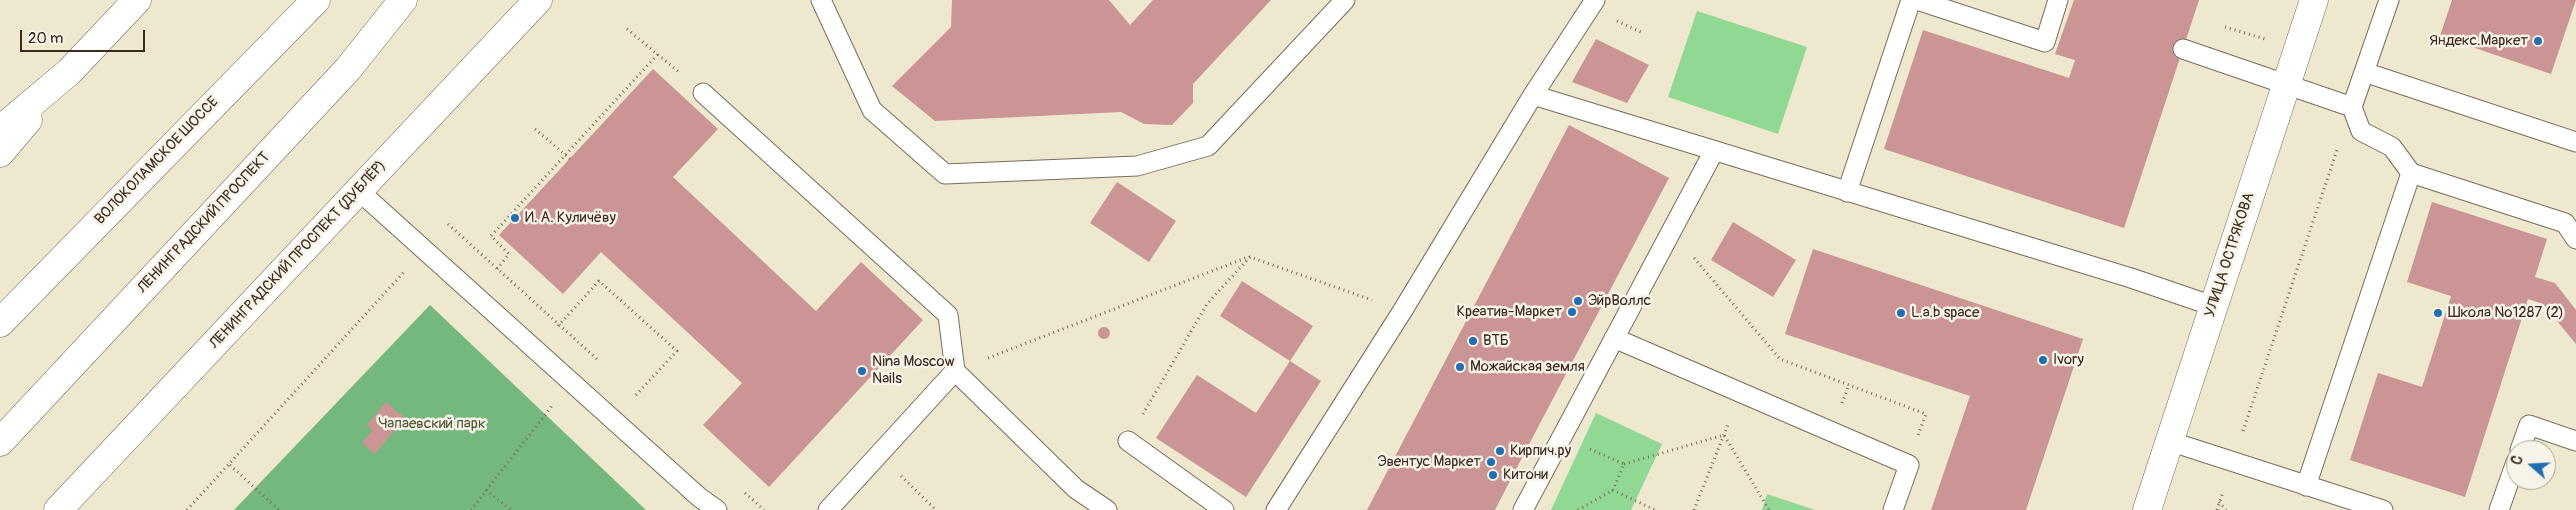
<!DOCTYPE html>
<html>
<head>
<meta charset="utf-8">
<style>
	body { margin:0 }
	#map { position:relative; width:2576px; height:510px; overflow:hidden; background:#ede8ce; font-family:Pangolin,sans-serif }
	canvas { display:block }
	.north { position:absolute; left:2506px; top:440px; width:50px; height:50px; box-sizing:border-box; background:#f7f3e8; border:1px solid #aca397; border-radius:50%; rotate:289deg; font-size:14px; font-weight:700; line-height:20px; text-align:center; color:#3b2a1e }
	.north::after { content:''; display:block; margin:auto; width:18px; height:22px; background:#1f6fb2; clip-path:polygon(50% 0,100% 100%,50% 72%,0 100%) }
	.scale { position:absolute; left:20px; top:30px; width:125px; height:22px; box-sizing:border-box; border:2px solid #3b2a1e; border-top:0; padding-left:6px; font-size:15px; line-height:18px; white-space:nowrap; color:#3b2a1e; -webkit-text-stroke:4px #f7f3e8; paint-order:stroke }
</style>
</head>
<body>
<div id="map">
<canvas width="2576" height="510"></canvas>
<div class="north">С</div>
<div class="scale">20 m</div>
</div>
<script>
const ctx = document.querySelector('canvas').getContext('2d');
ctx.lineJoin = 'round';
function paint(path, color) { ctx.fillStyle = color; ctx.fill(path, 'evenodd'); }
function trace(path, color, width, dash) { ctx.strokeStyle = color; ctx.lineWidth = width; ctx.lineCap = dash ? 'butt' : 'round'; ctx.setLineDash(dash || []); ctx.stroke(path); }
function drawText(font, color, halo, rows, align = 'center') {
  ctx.font = font + ' Pangolin,sans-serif'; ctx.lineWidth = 5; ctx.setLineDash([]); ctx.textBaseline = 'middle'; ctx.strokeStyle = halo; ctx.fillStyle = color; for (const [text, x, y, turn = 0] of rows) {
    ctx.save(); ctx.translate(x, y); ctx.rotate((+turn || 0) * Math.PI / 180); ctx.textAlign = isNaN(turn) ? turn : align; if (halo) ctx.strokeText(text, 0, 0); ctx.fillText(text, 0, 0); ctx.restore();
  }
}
paint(new Path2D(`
	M 1697,11 L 1807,47 L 1778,134 L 1668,97 Z
	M 1596,413 L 1662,444 L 1631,510 L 1551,510 Z
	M 1767,494 L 1815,510 L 1762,510 Z`), '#91d893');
paint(new Path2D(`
	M 430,305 L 646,510 L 234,510 Z`), '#74b87d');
paint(new Path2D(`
	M 952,0 L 1109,0 L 1130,25 L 1153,0 L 1271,0 L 1193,84 L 1193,103 L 1172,125 L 1144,124 L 1121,112 L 935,121 L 892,86 L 951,27 Z
	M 2074,0 L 2199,0 L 2124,228 L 1884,149 L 1923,30 L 2069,78 L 2075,60 L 2055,54 Z
	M 2452,0 L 2576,0 L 2551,74 L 2440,36 Z
	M 1596,39 L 1649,65 L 1627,103 L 1572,82 Z
	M 653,69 L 718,129 L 673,177 L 816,311 L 861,262 L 923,320 L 769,487 L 703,425 L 742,383 L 601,252 L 563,294 L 499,235 Z
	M 1569,125 L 1669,178 L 1515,471 L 1495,510 L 1367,510 Z
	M 1117,182 L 1176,221 L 1149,262 L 1090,223 Z
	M 2432,202 L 2547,239 L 2535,277 L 2555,283 L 2576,310 L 2576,344 L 2543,304 L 2528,299 L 2465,497 L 2350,460 L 2378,373 L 2422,387 L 2451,296 L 2407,282 Z
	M 1733,222 L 1796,260 L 1773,297 L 1711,260 Z
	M 1813,249 L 2083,339 L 2026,510 L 1931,510 L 1970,396 L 1785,334 Z
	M 1242,281 L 1313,326 L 1290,361 L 1220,316 Z
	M1098 333a6 6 0 1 1 12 0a6 6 0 1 1-12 0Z
	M 1290,361 L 1321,381 L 1246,497 L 1156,438 L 1197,375 L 1256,413 Z
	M 386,402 L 405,418 L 375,454 L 362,443 L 372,431 L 367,425 Z`), '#ca9594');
const lane = new Path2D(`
	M 821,0 L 872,110 L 945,174 L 1137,166 L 1208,146 L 1345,0
	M 1917,0 L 2045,42 L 2058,0
	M 2389,0 L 2352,107 L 2361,131 L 2392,147 L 2411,173 L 2565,223 L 2576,239
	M 2183,49 L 2352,107
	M 2364,72 L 2576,142
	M 703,93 L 948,315 L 955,371
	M 1533,95 L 2131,278 L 2213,306
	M 359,191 L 699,497 L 717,510
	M 1847,192 L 1911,0
	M 1614,338 L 1909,465 L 1893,510
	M 1128,441 L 1224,510
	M 2169,441 L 2383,510
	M 2520,450 L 2529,425 L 2576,441
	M 2306,486 L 2411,173
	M 828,510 L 955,371 L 1076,489 L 1107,510
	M 1276,510 L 1403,310 L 1533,95 L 1595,0
	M 1523,510 L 1714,151
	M 2499,510 L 2516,462`);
const street = new Path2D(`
	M 2147,510 L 2314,0`);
const secondary = new Path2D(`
	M 58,510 L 538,0`);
const primary = new Path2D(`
	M 0,130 L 69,72 L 137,0
	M 0,153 L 28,120
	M 0,323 L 316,0
	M 0,442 L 348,69 L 403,0`);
trace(lane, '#796c5c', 21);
trace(street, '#796c5c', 29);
trace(secondary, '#796c5c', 29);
trace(primary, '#796c5c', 29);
trace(new Path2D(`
	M 1617,21 L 1643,33
	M 2225,27 L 2265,39
	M 627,29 L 680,73
	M 535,129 L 570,159
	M 448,224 L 598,360
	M 1694,258 L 1780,359 L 1926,414 L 1918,435
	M 497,269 L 509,254 L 491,236 L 658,54
	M 558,326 L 599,281 L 677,351 L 634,397
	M 988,358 L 1248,257
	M 1842,403 L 1849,385
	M 1143,414 L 1207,304 L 1250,257 L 1372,300
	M 2243,431 L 2337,150
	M 1590,449 L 1624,464 L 1613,490 L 1655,510
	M 1624,464 L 1724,435 L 1769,510
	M 230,465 L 279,510
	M 901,476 L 936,510
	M 486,490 L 511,510
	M 745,493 L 764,510
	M 2219,502 L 2226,510
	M 187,510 L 404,272
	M 471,510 L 552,406
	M 1578,510 L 1613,490
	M 1694,510 L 1729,422
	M 2217,510 L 2223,492`), '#796c5c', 3, [1, 4]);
trace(lane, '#fff', 19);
trace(street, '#fff', 28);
trace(secondary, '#fff', 28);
trace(primary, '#fff', 28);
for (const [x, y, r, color] of [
	[2538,41,5,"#1f6fb2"],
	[515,218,5,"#1f6fb2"],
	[1578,301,5,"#1f6fb2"],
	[1572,312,5,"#1f6fb2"],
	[1901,313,5,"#1f6fb2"],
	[2438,313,5,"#1f6fb2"],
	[1473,341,5,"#1f6fb2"],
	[2043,360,5,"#1f6fb2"],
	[1460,367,5,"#1f6fb2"],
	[862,371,5,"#1f6fb2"],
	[1500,451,5,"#1f6fb2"],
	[1491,462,5,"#1f6fb2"],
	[1493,475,5,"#1f6fb2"]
]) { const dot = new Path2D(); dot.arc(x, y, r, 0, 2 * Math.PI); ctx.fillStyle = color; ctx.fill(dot); trace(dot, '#f7f3e8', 2); }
drawText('15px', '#3b2a1e', '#f7f3e8', [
	["Яндекс.Маркет",2528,41,"right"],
	["И. А. Куличёву",525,218],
	["ЭйрВоллс",1588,301],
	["Креатив-Маркет",1562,312,"right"],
	["L.a.b space",1911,313],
	["Школа №1287 (2)",2448,313],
	["ВТБ",1483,341],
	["Ivory",2053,360],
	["Nina Moscow",872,362],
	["Nails",872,379],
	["Можайская земля",1470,367],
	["Кирпич.ру",1510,451],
	["Эвентус Маркет",1481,462,"right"],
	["Китони",1503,475]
], 'left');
drawText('15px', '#3b2a1e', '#f7f3e8', [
	["ВОЛОКОЛАМСКОЕ ШОССЕ",157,161,-46],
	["ЛЕНИНГРАДСКИЙ ПРОСПЕКТ",204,223,-47],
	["ЛЕНИНГРАДСКИЙ ПРОСПЕКТ (ДУБЛЁР)",298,255,-47],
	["УЛИЦА ОСТРЯКОВА",2230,255,-72]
]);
drawText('15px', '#50563b', '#f7f3e8', [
	["Чапаевский парк",432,424]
]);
</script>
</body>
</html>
